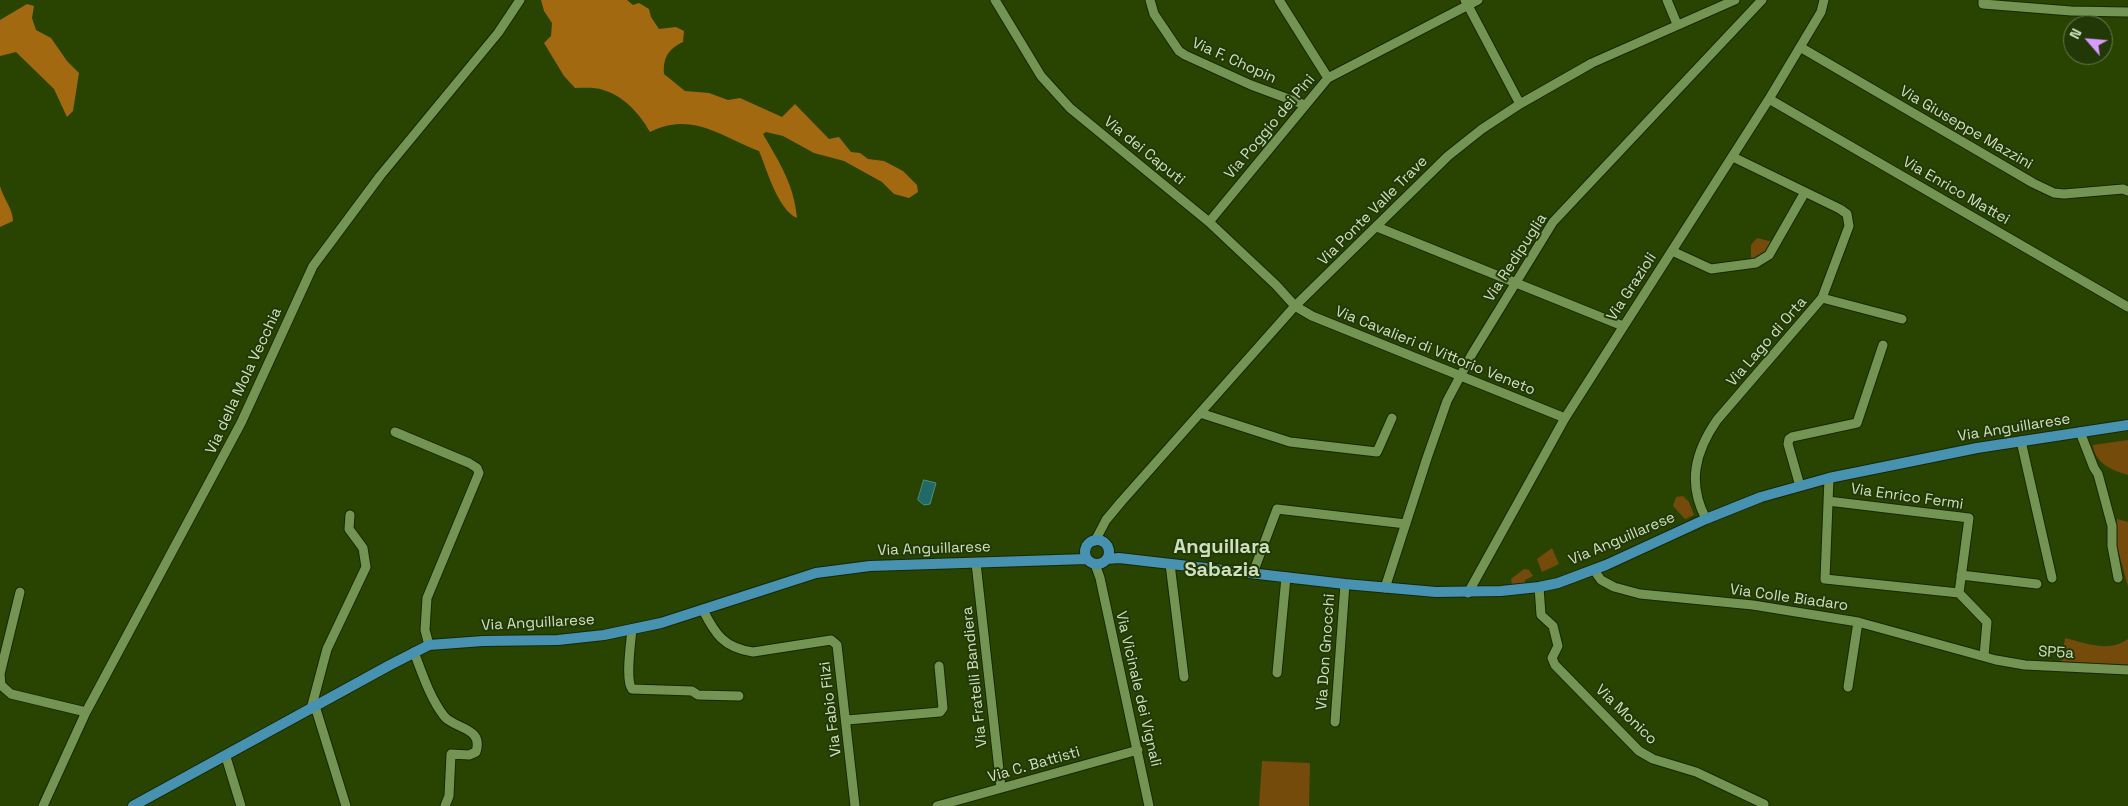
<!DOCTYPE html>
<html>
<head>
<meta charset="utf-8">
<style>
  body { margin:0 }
  #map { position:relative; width:2128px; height:806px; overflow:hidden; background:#284400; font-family:"Space Grotesk",sans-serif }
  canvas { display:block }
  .north { position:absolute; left:2063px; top:15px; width:50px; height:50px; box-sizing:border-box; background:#223806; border:1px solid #677b50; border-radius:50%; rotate:297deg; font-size:14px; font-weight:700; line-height:20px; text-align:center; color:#cee0bf }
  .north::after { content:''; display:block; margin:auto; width:18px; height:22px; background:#d59cfb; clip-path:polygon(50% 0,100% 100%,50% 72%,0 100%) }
</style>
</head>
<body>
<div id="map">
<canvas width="2128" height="806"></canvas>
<div class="north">N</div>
</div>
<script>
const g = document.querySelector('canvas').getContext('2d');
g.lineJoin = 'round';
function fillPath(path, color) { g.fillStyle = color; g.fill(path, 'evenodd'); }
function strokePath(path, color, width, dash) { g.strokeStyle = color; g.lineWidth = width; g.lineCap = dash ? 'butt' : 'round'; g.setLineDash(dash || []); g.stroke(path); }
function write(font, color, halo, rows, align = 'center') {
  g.font = font + ' "Space Grotesk",sans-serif'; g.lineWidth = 4; g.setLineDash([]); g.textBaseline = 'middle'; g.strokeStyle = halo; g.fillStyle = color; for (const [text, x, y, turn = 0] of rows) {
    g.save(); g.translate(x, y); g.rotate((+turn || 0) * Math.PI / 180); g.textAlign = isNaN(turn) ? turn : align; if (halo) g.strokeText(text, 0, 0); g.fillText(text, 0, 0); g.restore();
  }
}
fillPath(new Path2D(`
  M1757,238L1773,242C1768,252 1763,259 1751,259V245Z
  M2128,440V475C2112,470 2095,464 2093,445Z
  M1683,496L1689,502L1694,515L1685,519L1673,506L1676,497Z
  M2117,519L2128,522V587L2117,546Z
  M1552,548L1559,564L1542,572L1537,559Z
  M1524,569L1529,570L1533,576L1525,580V585L1512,586L1511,579Z
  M2065,638C2086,643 2109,653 2128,639V666L2061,664Z
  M1262,761L1310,763L1309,806H1259Z`), '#744b0a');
fillPath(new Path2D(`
  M541,0H627L633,5L639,3L649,9L651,17L659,29L676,27L684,31L683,42C668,49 663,58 664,74L685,91L709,93L728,100L740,98L782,117L795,104L829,139L839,137L851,152L860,153L868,159L884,161L903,171L917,185L918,192L909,198L894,194L882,182L844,161L814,153L783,136L766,132L763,134C779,162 794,184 797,218C778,210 767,170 759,151C720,136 692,111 650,132C640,114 624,96 603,90C595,87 584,88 575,88L564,76L544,43L551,36L552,23L544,11Z
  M27,4L34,6L32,18L36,30L51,38L67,61L79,73L73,111L67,117L54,89L16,52L0,56V20Z
  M0,186C3,198 13,209 13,221L0,227Z`), '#a26910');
const water = new Path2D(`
  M924,480L936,483L930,504L924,505L918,500Z`);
fillPath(water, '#1f6966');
strokePath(water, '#548d81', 1);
const minor = new Path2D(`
  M995,0L1041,76L1070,108L1209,222L1276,285L1295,306L1312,316L1565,418
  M1150,0L1154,14L1179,51L1185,55L1251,85L1305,105
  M1279,0L1328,78
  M1465,0L1520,104
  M1667,0L1677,24
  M1983,0V4L2071,11L2128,12
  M1800,47L2033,183L2054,193L2064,194L2123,189L2128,191
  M1769,99L2128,307
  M1209,222L1328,78L1478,0
  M1377,227L1623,326
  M1672,251L1711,269L1756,263L1769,255L1805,192
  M1822,298L1902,319
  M1200,413L1290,442L1377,452L1392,418
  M395,432L469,463L477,468L479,473L427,598L425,630L429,645
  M2080,432L2094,468L2098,474L2112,526V546L2118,578
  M2021,441L2052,578
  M1829,478L1825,579L1959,593L1987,622L1984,656
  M1800,486L1788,444L1789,439L1792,437L1857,423L1883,345
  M1828,501L1969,518L1959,593
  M1706,519C1687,483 1695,452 1717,420L1822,298L1849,226L1847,214L1840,209L1733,157
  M1095,541L1106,520L1121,502L1295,306L1448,156L1482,129L1520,104L1592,63L1735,0
  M976,563L1001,788
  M1095,564L1100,578L1149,806
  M1170,564L1184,677
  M1594,570L1601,580L1614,587L1640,594L1753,605L1858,622L1996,660L2025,665L2128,670
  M1253,573L1277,509L1406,524
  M1961,575L2037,584
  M1539,587L1541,615L1553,626L1558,646L1552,658L1555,665L1639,751L1653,759L1696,772L1764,804L1763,806
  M1385,588L1427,458L1447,401L1472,354L1553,222L1762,0
  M20,592L0,674L1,685L11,694L86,712
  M1468,593L1565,418L1769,99L1821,12L1824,0
  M703,610C715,634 724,648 753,652L831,640L837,645L855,806
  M632,629C631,642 625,680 632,689L692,691L698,695L739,696
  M414,652C422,673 430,698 444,716C454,729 484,727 476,752L469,755L451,754L449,796L445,806
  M1277,673L1286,577
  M1848,687L1858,622
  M315,706L346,806
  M311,709L327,649L366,567L363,548L349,529L350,515
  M847,720L940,712L943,708L939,666
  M1335,722L1345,584
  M226,757L241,806
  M43,806L86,712L241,423L313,266L380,176L498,33L520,0
  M937,806L1138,750`);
const major = new Path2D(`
  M1085 552a12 12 0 1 1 24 0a12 12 0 1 1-24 0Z
  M1107,559L1119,558L1345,584L1436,592L1501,591L1539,587L1558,583L1606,565L1706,519L1761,497L1829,478L1977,448L2128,425
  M133,806L390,665L429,645L483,641L558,640L604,635L661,623L816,573L870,566L1087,559`);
strokePath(minor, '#182706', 11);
strokePath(major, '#182706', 12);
strokePath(minor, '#739453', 9);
strokePath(major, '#4792b1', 10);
write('15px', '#cee0bf', '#223806', [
  ["Via F. Chopin",1234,61,24],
  ["Via Poggio dei Pini",1270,127,-50],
  ["Via Giuseppe Mazzini",1966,128,30],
  ["Via dei Caputi",1144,151,39],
  ["Via Enrico Mattei",1956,191,30],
  ["Via Ponte Valle Trave",1373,211,-45],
  ["Via Redipuglia",1516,258,-57],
  ["Via Grazioli",1632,287,-57],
  ["Via Lago di Orta",1767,342,-49],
  ["Via Cavalieri di Vittorio Veneto",1435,351,22],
  ["Via della Mola Vecchia",244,381,-65],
  ["Via Anguillarese",2014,428,-9],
  ["Via Enrico Fermi",1907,497,8],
  ["Via Anguillarese",1622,539,-23],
  ["Via Anguillarese",934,549,-2],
  ["Via Colle Biadaro",1789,598,8],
  ["Via Anguillarese",538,623,-3],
  ["Via Don Gnocchi",1326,652,-86],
  ["SP5a",2056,653,3],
  ["Via Fratelli Bandiera",975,677,-96],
  ["Via Vicinale dei Vignali",1138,689,77],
  ["Via Fabio Filzi",831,709,-97],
  ["Via Monico",1626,715,44],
  ["Via C. Battisti",1034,765,-16]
]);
write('bold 20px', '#cee0bf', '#223806', [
  ["Anguillara",1222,548],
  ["Sabazia",1222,571]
]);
</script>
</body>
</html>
